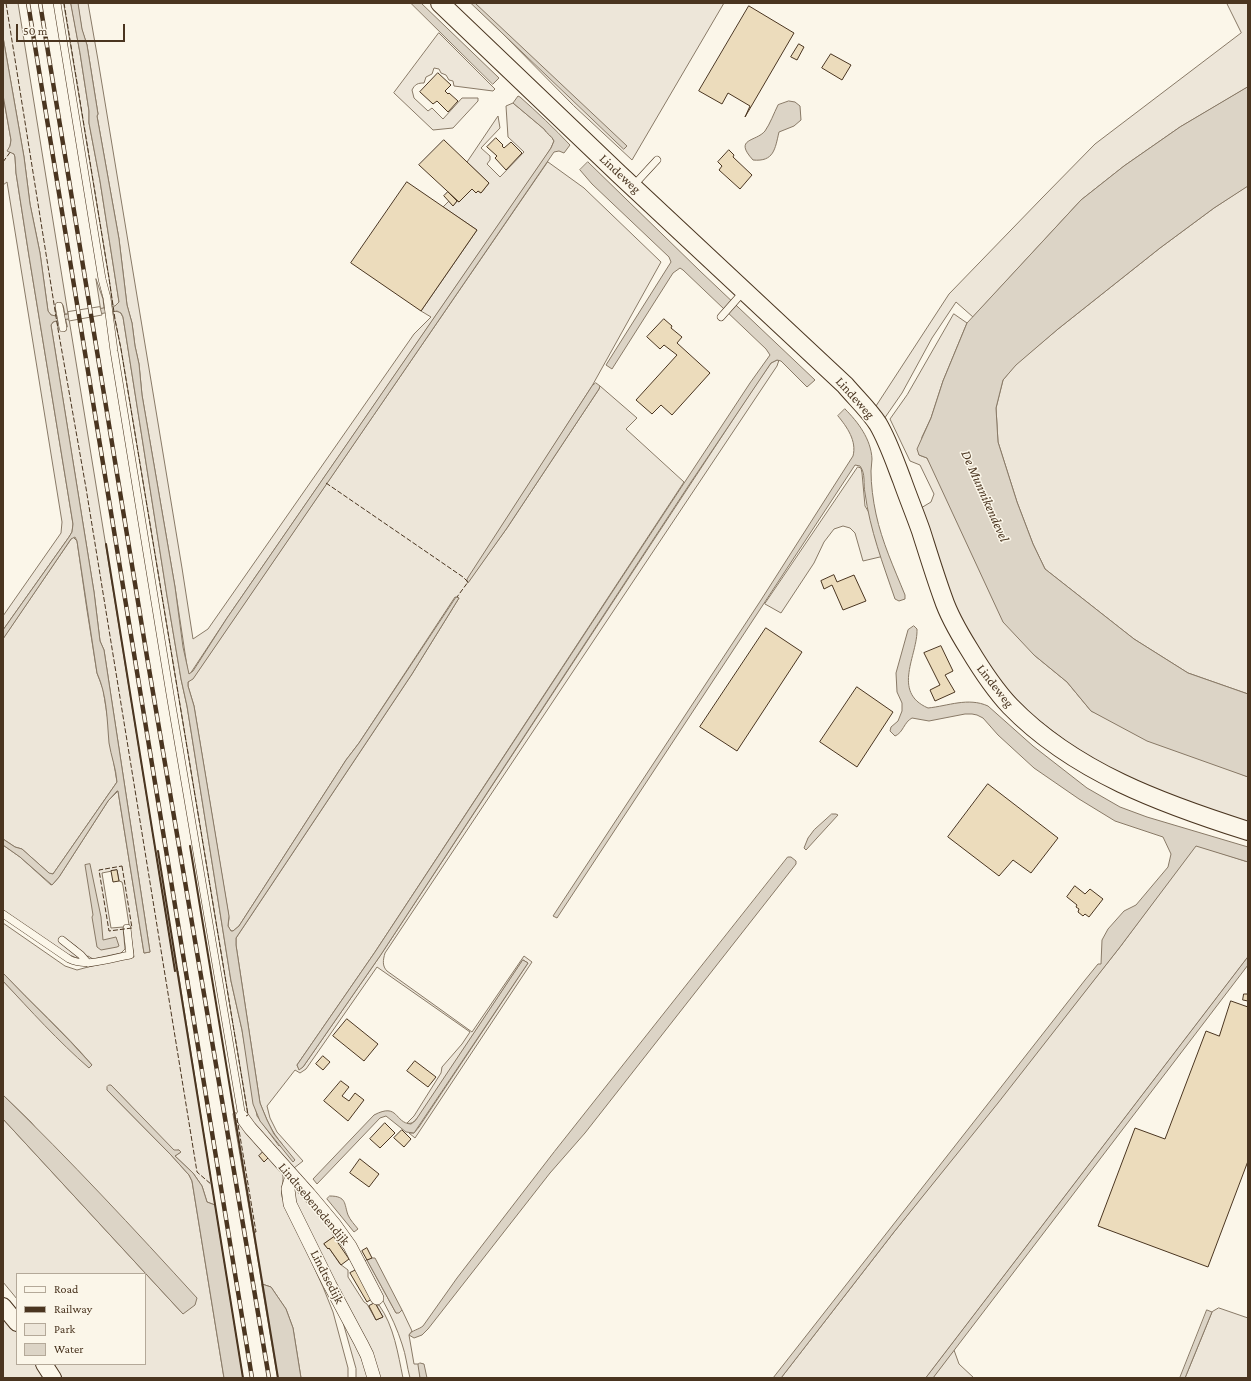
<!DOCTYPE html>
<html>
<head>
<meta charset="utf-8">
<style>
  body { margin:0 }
  #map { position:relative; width:1251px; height:1381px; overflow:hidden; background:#fbf6e9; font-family:"Crimson Pro",serif }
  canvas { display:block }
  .frame { position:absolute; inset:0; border:4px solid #4a3520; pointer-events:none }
  .legend { position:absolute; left:16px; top:1273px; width:130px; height:92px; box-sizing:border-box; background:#fbf6e9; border:1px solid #b4a999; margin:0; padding:5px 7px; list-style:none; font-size:12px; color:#4a3520 }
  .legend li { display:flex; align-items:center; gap:8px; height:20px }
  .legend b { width:20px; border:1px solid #b4a999 }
  .scale { position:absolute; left:16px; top:24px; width:109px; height:18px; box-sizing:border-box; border:2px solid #4a3520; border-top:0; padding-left:5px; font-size:12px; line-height:14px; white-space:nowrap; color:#4a3520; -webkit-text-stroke:3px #fbf6e9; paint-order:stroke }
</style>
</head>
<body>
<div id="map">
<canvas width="1251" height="1381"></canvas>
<div class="frame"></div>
<ul class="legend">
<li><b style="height:5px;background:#fbf6e9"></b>Road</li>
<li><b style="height:5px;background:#4a3520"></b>Railway</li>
<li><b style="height:11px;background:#ede6d9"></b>Park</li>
<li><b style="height:11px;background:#dcd4c6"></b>Water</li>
</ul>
<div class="scale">50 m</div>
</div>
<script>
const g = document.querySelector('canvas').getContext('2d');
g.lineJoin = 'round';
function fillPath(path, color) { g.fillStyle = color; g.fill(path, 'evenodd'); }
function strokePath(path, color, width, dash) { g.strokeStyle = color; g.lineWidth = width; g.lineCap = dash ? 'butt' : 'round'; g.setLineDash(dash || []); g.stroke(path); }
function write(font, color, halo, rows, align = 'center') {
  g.font = font + ' "Crimson Pro",serif'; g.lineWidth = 3; g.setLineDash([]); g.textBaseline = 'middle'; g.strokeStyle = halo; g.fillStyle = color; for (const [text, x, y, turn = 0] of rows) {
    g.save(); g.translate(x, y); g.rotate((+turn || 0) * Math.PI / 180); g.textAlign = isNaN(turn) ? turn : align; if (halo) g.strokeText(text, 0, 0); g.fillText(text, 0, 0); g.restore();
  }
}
const green = new Path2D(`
  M3,3H18L68,314H65L63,305L55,306L56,316L51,315L48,311L40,253L30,204L24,157L3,37Z
  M64,3H71L80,53L89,111V123L100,181L119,302L115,306L113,307L109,278Z
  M78,3H88L98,60L182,568L193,639L208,629L414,334L431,317L421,311L477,230L443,207L449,201L453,206L457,201L459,202L472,189L476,193L478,191L481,193L489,183L467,162L498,116L500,128L481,148L490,156V160L487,164L500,177L524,152L508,137L506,106L513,103L544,129C547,134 552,136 554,141L551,148L544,159L227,618L190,674L188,673L175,587L142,395L139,364L135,346L132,323L127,305L119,239L97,116L98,114L87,45L82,30Z
  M473,3H724L632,160L574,106Z
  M1227,3H1248V87L1180,127L1124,166L1081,200L973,317L956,302L932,338L902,393L884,419L876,406L949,294L1042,198L1095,144L1241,33Z
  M439,33L495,89L493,91L454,86L453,81L449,80L446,75L441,73L439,69L434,68L432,74L426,77L424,83C418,83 415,84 412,90L414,98L428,111L432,108L443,119L462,98H478V101L453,128L433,130L394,93Z
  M3,95L11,140L10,146L11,152L14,154L15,157L16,173L29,256L73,524L72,532L69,537L3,630V616L61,533L62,522L7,182L3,185Z
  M548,162L584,188L661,262L592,386L467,581L468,582L507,528L599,389L600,386L637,418L626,429L684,482L375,952L297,1065L299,1069L303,1067L380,956L755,386L771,363L777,360H779L777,366L385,953C383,960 382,966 387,971L472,1032L524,956L532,962L415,1138L409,1133H414L419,1127L528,963L523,960L420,1115C416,1119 413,1125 407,1123L414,1116L441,1073L442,1067L462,1044L470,1032L377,967L306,1069L300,1073L295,1070L267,1106L270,1118L277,1132L303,1161L294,1168L252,1126L248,1115L121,349L113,311L120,312L123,317L167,596L181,679L187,706L231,981L242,1030L257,1116L279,1146L282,1144C271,1131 266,1118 260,1103L236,945V938L412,674L459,598L455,597L359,743L346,760L239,926L233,931H231L228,926L229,918L194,706L188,686V682L193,678Z
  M1248,186V694L1188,673L1134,639L1045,569L1033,544L1017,502L998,442L996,408L1003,380L1015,365L1058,329L1160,248L1214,208Z
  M96,279L103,299L104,308L101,309Z
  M954,314L967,323L943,381L931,418L922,437L919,455L927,458L1034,655L1067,682L1091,711L1248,777V822L1163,794L1105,766L1067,742L1033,716L995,677L958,615L921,508L931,502L934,494L920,465L910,461L890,419L907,395Z
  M66,319H69L175,971H178L215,1205L207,1202L202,1186L193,1173L175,1156L181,1152L179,1150L174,1151L171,1148L111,1085L107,1090L171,1155L189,1175L192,1181L224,1378H62L54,1364H145V1274H17V1299L3,1282V1119L183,1314L31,1122L3,1095V981L24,1003L89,1068L92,1065C64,1032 32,1004 3,973V923L65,966L77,970L88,967L134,957L123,886L122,882L119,881L117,870L102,873L111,928L123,927L125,949L121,953L93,959L88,956L86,957L77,947L64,938L80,958V959C56,952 25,925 3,910V845L20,857L51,885L53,884L59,877L108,801L118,791L144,953L150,952L104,650L100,641L94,592L51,325L53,322L57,321L58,328L67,327Z
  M858,467L861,468L862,473L865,506L873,519L884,556L863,561L855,533L850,528L843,526L834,529L824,542L814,563L781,613L765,604Z
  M73,537L77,541L87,610L97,673L103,689L109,727L110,745L112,752L117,782L53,874H50L22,849L15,847L3,839V639Z
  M1196,845L1248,862V957L926,1378H781L894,1232L1120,947Z
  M236,1113L238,1118L281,1170C286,1180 280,1185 282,1197L323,1287L333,1312L348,1368V1378H301L293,1328L286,1309L271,1287L262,1284L233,1114Z
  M295,1189L311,1207L328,1224L334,1237L324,1244L328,1249L329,1248L340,1264L348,1270V1277L364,1302L367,1304L376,1320L383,1317L377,1306L379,1305C394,1326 398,1354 403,1378H380L295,1203L293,1194Z
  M367,1260L396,1313L400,1312L402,1310L412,1331L409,1335L414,1364H419L420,1378H410C407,1367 406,1355 402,1344C393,1315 376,1289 362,1263Z
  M1219,1308L1248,1318V1378H1185L1212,1312Z
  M3,1317L17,1333V1364H36L44,1378H3Z
  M343,1322L359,1352L369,1378H356V1369Z
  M954,1350L959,1364L974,1378H933Z`);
fillPath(green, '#ede6d9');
strokePath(green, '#887966', 1);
const water = new Path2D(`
  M71,3H78L82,29L87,45L98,114L97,116L119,239L127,305L132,323L135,346L139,364L142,395L175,587L183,647L189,674L193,671L227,618L551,148L554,141C552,136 547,134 544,129L513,103L518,96L520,97C537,112 554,128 570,145L564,153L559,151L554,152L193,679L188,682V686L194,706L229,916L228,926L231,931H233L239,926L346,760L359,743L456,597L459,598L412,674L236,938V945L260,1103L267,1120L274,1134L295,1160L293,1162L260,1121L253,1104L242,1030L231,981L187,706L181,679L167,596L123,317L121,313L117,311L56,321L53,322L51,325L94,592L100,641L104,650L150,952L144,953L118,791H117L108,801L59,877L52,885L20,857L3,845V839L15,847L22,849L49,873L53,874L117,782C116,768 111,756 109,743C107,719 107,695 97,673L77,541L75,537L71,539L3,639V630L69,537L72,532L73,524L29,256L16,173L15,157L14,154L7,151L10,146L11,140L3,95V37L24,157L30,204L40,253L48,311L51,315L56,316L115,306L119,302L100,181L89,123V111L80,53Z
  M411,3H421L499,78L493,84Z
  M471,3H475L627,146L624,149Z
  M1248,87V186L1214,208L1160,248L1058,329L1016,365L1003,380L996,408L998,442L1017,502L1033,544L1045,569L1134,639L1188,673L1248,694V777L1147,741L1091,711L1067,682L1034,655L1003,622L927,458L919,455L917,449L931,418L943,381L967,323L1081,200L1124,166L1180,127Z
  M789,101L795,102L800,106L801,120L794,126L779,132C775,149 774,162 753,160C733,138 756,142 765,131C770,124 774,113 778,105Z
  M588,162L700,271L815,380L807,387L781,361L777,360L771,363L689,485L380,956L303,1067L299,1070L297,1065L375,952L750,383L770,355L766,349L683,270L680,268L673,273L612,369L606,365L671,262L669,257L592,184L580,170Z
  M596,383L600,386L599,389L507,528L468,583L467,582V579L592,386Z
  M845,409C858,422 871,439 872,459C872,463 871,467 871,471C871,485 873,500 876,514C882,542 894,568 905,595V599L899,601L895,599C883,564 870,530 865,493C863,484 866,474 860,466L855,465L557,918L553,916L761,600L853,456C857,441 847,427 838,416Z
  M914,626L917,629C918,655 891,692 928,708C948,706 968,697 988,706L1033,746L1087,788L1120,807L1147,817L1248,847V862L1196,846L1120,947L998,1103L894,1232L781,1378H773L1085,980L1098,964H1101L1102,940L1108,929L1124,911L1136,905L1168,867L1171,854L1163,837L1115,821L1079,799L1034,768L998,735L983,718L977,715L972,714H965L929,721L912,718C904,722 903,733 895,736L890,731L891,727L898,721L902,711V703L897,692L896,673L908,630Z
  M832,814H836L838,815L806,850L804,848L808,838L814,830Z
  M788,857H791L796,861V864L585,1133L550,1173L428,1329L422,1335L414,1338L409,1335C412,1330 418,1330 423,1326L457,1278L554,1152Z
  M90,864L101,917L103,940L116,937L119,946L117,947L101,950L97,947L92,917L93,915L85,865Z
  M1248,957V965L933,1378H926Z
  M523,960L528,963L414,1133L406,1132L386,1116L380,1118L317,1184L313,1179L374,1115C399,1102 394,1123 411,1124L415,1121Z
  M3,973C32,1004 64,1033 92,1065L89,1068C58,1041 31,1011 3,981Z
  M109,1085H111L174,1150H179L181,1152L175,1156L193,1173L202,1186L207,1202L215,1205L243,1378H224L192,1181L189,1175L171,1155L107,1090V1087Z
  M3,1095C70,1160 134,1229 197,1298L195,1305L183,1314L3,1119Z
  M330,1196C347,1196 344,1204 348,1215C350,1220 355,1225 358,1229L354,1232L327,1199Z
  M372,1258H375L402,1310L399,1313H396L367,1260Z
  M262,1284L271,1287L286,1309L293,1328L301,1378H278Z
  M1207,1310L1212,1312L1185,1378H1180Z
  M420,1363L424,1364L427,1378H420L418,1365Z`);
fillPath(water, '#dcd4c6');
strokePath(water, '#887966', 1);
const pier = new Path2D(`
  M100,307L102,315L69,321L68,312Z`);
fillPath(pier, '#fbf6e9');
strokePath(pier, '#887966', 1);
const building = new Path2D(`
  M749,6L794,33L745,117L750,106L728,93L722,104L699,91Z
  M799,44L804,47L797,60L791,57Z
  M831,54L851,65L842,80L822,68Z
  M438,73L451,85L445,91L448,94L449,93L458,101L448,112L437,101L433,104L420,92Z
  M496,138L503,145L502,146L504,148L511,142L522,153L506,170L495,158L497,156L487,147Z
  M444,140L489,183L481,193L478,191L476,193L472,189L459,202L419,165Z
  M729,150L734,155L733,157L752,175L740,189L719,170L722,166L718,162Z
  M407,182L477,230L421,311L351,263Z
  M448,192L457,201L453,206L444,196Z
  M664,319L672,326L671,328L682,337L677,343L710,373L672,415L661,405L652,414L636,400L677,355L664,345L660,349L647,337Z
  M834,575L837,582L854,575L866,601L843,610L832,585L824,589L821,581Z
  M766,628L802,652L737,751L700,727Z
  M941,646L953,671L945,675L955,692L935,701L930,690L940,685L924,653Z
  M857,687L893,712L857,767L820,742Z
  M988,784L1058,838L1031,873L1013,860L999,876L948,837Z
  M117,870L119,881L113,882L111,871Z
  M1075,886L1085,894L1090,889L1103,899L1089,917L1085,914L1083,916L1078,912L1079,909L1076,907L1077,905L1067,897Z
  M1244,994H1248V1001L1243,1000Z
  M1231,1001L1248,1007V1161L1208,1267L1098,1226L1135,1128L1165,1139L1206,1031L1219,1036Z
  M347,1019L378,1044L364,1061L333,1036Z
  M323,1056L330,1062L323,1070L316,1064Z
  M415,1061L436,1077L428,1087L407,1071Z
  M341,1081L349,1087L342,1096L349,1101L355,1093L364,1100L348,1121L324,1101Z
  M385,1123L395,1133L380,1148L370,1139Z
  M402,1130L411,1139L404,1147L394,1138Z
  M263,1152L268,1158L264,1162L259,1156Z
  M360,1159L379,1174L369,1187L350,1173Z
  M334,1237L349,1259L341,1265L329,1248L328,1249L324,1244Z
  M367,1248L372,1258L367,1260L362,1251Z
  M356,1270L373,1298L367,1302L350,1273Z
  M375,1303L383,1317L376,1320L369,1306Z`);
fillPath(building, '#ecdcbc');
strokePath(building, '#4a3520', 1);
const service = new Path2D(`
  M57,3L102,279L107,298L114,351L170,694L242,1117
  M633,186L657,160
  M59,306L63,328
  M721,317L744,291
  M3,914L69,959C86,968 112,958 130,955L127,928
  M62,940L81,955L88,963`);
const minor = new Path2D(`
  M242,1117L250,1128L309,1194L335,1225L350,1246L377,1298
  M292,1176L288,1189L290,1204L330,1285L361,1343L367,1355L374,1378`);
const tertiary = new Path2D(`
  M3,1306L17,1323
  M44,1364L53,1378`);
const secondary = new Path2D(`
  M440,3L619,174L845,385C856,398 869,410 878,424C888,441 895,462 902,480C908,497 915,514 921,531C928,553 935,576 943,598C949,616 959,633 969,649C981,669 994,689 1010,706C1074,772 1163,804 1248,831`);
strokePath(service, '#4a3520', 8);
strokePath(minor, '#4a3520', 14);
strokePath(tertiary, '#4a3520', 18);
strokePath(secondary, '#4a3520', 20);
strokePath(service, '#fbf6e9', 7);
strokePath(minor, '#fbf6e9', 13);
strokePath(tertiary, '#fbf6e9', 16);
strokePath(secondary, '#fbf6e9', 18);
const rail = new Path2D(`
  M28,3L252,1378
  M40,3L147,657L269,1378`);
strokePath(rail, '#4a3520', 4.5);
strokePath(rail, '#fbf6e9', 3, [9]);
strokePath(new Path2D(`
  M6,3L58,329L86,488L197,1172L212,1185
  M64,3L109,278L115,319L121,349L248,1115L246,1116
  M3,162L11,151
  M326,483L463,577L468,582L457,597
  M122,866L132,928L109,931L99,870Z
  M237,1118L256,1232H253`), '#4a3520', 1, [5, 2]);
strokePath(new Path2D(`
  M106,544L175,971
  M190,846L278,1378
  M158,851L243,1378`), '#4a3520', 2);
write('13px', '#4a3520', '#fbf6e9', [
  ["Lindeweg",620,174,43],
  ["Lindeweg",855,398,48],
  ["Lindeweg",995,686,52],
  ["Lindtsebenedendijk",314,1204,50],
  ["Lindtsedijk",327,1277,63]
]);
write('italic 14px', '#4a3520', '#fbf6e9', [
  ["De Munnikendevel",985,496,66]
]);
</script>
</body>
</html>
